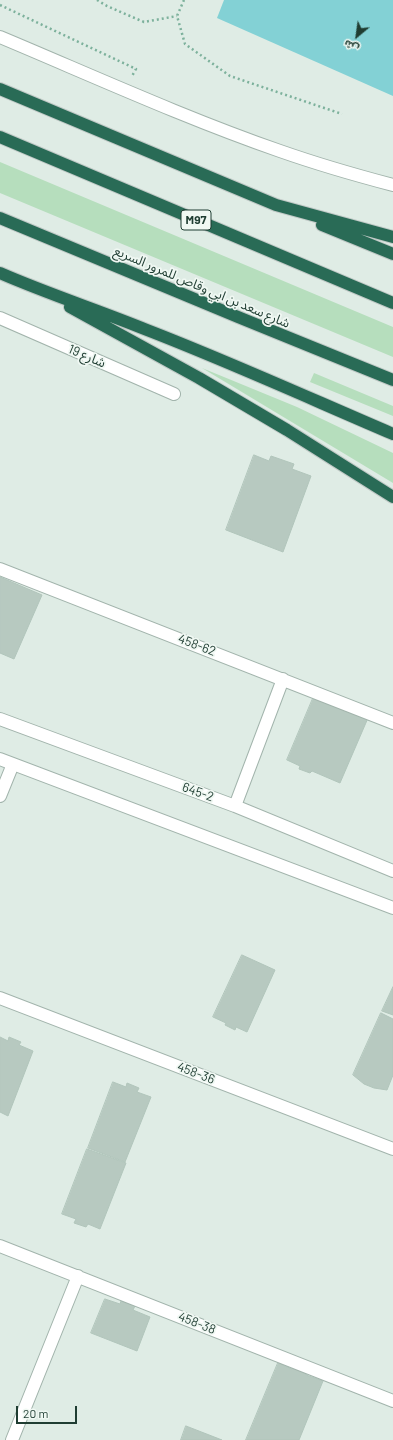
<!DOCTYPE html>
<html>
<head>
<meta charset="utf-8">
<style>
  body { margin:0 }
  #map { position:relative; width:393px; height:1440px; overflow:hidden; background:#dfece5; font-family:Barlow,"Noto Sans Arabic",sans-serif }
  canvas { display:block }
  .north { position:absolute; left:337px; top:16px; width:40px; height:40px; -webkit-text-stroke:3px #f0f8f3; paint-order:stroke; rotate:209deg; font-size:11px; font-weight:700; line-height:16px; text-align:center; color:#1f3d32 }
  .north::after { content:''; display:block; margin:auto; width:14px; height:18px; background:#1f3d32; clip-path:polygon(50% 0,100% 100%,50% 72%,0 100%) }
  .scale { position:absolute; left:16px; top:1406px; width:61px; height:18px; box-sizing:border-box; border:2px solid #1f3d32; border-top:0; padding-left:5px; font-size:12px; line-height:14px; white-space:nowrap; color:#1f3d32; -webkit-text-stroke:3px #f0f8f3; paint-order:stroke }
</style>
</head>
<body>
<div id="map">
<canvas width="393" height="1440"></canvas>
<div class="north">ش</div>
<div class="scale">20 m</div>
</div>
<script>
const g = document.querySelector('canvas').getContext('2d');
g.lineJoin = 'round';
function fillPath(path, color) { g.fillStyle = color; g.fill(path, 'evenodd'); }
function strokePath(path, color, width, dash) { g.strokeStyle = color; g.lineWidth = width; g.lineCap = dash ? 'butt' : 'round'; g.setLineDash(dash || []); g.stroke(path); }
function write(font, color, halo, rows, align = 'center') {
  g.font = font + ' Barlow,"Noto Sans Arabic",sans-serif'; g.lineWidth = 3.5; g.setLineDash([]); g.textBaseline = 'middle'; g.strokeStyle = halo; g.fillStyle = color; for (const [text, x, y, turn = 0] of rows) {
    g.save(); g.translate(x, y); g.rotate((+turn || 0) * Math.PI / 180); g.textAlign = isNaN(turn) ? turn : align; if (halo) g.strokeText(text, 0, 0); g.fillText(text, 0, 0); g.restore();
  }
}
fillPath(new Path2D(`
  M0,162L393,327V357L0,193Z
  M202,368L297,407L393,453V483Z
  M314,373L393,406V416L310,382Z`), '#b6debd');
fillPath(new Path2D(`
  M224,0H393V96L217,18Z`), '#83d1d5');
const building = new Path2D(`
  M254,455L269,461L271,456L294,464L292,469L311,476L283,552L226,530Z
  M0,577L42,595L14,659L0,653Z
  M314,696L368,718L340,783L312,771L310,773L299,769L300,766L287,760Z
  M242,955L275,970L247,1032L236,1027L235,1030L225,1025L226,1023L213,1017Z
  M393,987V1015L382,1011Z
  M381,1013L393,1019V1075L387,1090L374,1088L364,1084L353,1075Z
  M0,1037L8,1041L9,1037L21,1042L19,1045L33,1051L8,1116L0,1112Z
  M113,1082L126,1087L127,1083L139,1088L137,1092L151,1097L125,1162L88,1148Z
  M87,1149L126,1163L100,1229L88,1224L86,1227L74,1223L76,1219L62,1214Z
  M105,1299L120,1304L121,1301L135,1306L133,1310L150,1317L137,1351L91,1333Z
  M278,1363L292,1369L294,1365L308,1370L306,1375L323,1381L299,1440H246Z
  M186,1426L222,1440H181Z`);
fillPath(building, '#b7c9c0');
strokePath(building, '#b1c5bb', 1);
const minor = new Path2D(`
  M0,318L174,394
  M0,569L393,723
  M0,719L235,806L393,871
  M0,759L393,908
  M0,796L13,764
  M235,806L283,679
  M0,998L393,1149
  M0,1246L393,1401
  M12,1440L78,1276`);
const tertiary = new Path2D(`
  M0,37C93,76 185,118 280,151C317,164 355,175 393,185`);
const motorway = new Path2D(`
  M0,89L276,205L393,237
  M0,137L393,303
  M0,218L238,317L393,380
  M322,225L393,254
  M0,273C48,294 98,310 147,330C230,362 311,399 393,434
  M70,307L199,378L287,430L393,497`);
strokePath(minor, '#a2b4ac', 14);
strokePath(tertiary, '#a2b4ac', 14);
strokePath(motorway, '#c0c9c6', 14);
strokePath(new Path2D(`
  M97,0L107,6L144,22L177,16
  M184,0L177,16L185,44L230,76L342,114
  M0,5L136,69L132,76`), '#7db19c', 2.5, [2, 3]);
strokePath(minor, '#fff', 12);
strokePath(tertiary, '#fff', 12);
strokePath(motorway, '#296b56', 12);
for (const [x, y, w] of [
  [196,220,30]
]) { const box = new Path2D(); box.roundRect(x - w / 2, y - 10, w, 20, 3); g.fillStyle = '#f0f8f3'; g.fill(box); strokePath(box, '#1f3d32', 1); }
write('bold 12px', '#1f3d32', null, [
  ["M97",196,220]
]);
write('13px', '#1f3d32', '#f0f8f3', [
  ["شارع سعد بن ابي وقاص للمرور السريع",202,287,23],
  ["شارع 19",87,356,23],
  ["458-62",197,645,21],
  ["645-2",198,792,20],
  ["458-36",196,1073,21],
  ["458-38",197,1323,22]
]);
</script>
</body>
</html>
